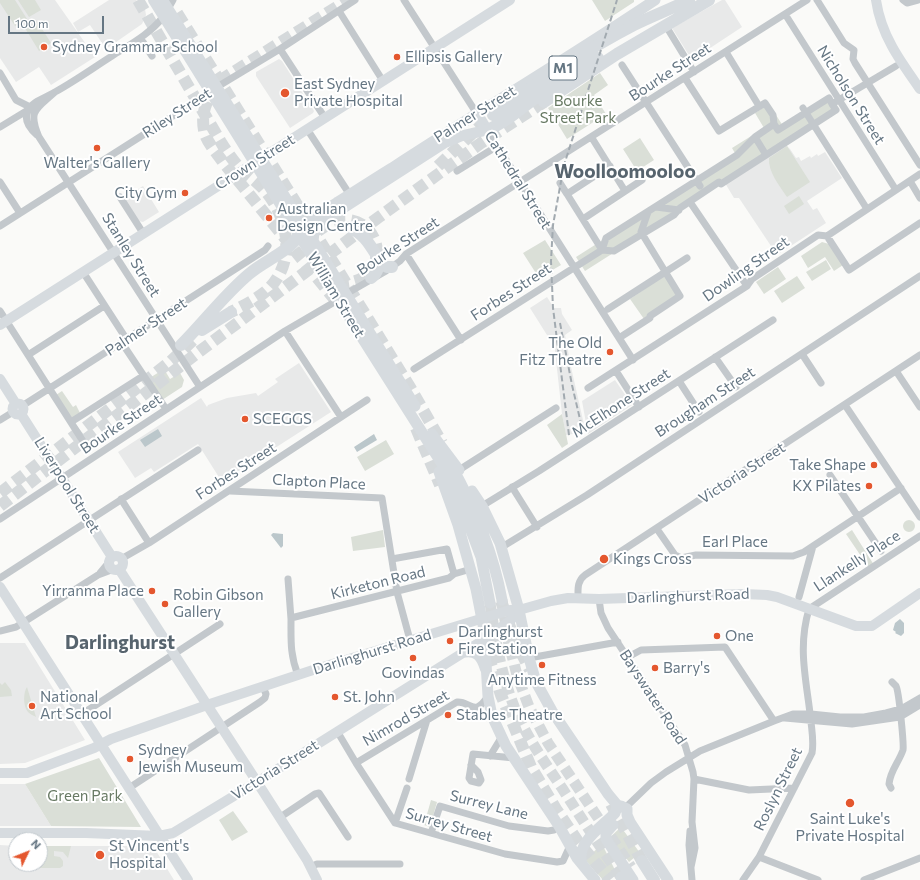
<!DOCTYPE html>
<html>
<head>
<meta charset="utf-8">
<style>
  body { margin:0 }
  #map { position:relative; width:920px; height:880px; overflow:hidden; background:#fafaf8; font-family:Commissioner,sans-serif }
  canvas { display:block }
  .north { position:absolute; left:8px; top:832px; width:40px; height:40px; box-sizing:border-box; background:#fff; border:1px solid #c1c8cd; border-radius:50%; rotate:47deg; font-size:11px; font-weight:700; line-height:16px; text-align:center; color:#657683 }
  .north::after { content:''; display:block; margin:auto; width:14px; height:18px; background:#e4572e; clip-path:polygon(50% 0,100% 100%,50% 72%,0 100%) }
  .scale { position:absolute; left:8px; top:16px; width:96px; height:18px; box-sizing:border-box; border:2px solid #657683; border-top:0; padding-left:5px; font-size:12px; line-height:14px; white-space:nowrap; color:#657683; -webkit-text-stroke:3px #fff; paint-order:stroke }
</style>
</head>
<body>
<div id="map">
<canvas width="920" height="880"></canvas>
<div class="north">N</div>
<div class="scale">100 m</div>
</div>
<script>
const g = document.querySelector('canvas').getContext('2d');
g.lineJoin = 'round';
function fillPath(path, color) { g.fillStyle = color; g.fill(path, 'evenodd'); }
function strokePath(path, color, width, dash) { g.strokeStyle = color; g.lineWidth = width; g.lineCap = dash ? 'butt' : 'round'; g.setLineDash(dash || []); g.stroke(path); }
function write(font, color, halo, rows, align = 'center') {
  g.font = font + ' Commissioner,sans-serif'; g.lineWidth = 4; g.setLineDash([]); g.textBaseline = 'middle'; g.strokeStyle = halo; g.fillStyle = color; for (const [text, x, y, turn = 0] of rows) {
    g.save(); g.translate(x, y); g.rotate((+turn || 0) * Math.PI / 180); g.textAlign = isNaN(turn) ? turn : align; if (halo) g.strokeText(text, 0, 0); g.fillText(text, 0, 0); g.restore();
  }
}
fillPath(new Path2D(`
  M0,0H55L95,57L51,85L39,67L16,82L0,58Z
  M109,0H136L141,6L143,5L145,9L146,15L142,24L106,49L90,25L78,32L73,23Z
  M722,0H725L742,27L692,60L672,28Z
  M279,59L282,61L314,111L313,113L290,128L256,76V72Z
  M786,145L790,149L796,158L799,157L801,161L810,156L811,158L817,154L818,156L825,152L842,178L807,201L813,210L817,208L826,223L777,255L739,198H734L725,183Z
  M143,186L159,212L143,222L138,221L124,198Z
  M547,297L554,308H561L562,314L572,330L565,335L571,367L585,429V432L566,435L562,414L554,342L552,343L530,308Z
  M299,363L331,412L222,482L198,444L154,472L151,468L135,478L118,452L201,398L207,407L208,405L227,398L256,393L258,396L278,382L275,379Z
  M615,380L632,405L588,434L582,401Z
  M0,643H25L85,740L25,763L0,764Z
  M0,784H25L51,826H0Z
  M0,845L16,846V864H40V846H153L174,880H0Z`), '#e8e9e9');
fillPath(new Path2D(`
  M0,0H15L27,19L15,26L0,3Z
  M18,0H35L41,10L29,17Z
  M592,0H634V2L605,21Z
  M37,21L51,43L39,51L25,28Z
  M600,73L608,85L594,95L606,114L567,139L548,108Z
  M829,97L838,110L585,271L576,257L736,155L732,148L764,128L755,113L769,104L783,126Z
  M640,138L654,160L637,171L623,149Z
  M787,146L810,182L787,197C779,185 768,172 769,158Z
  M799,196L804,204L789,214L784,206Z
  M545,240L561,265L539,278L523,253Z
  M822,242L829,244L843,265L834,271L825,257L808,268L801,256Z
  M826,260L831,269L812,281L806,272Z
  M778,267L786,279L764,294L756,282Z
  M665,275L679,295L644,319L630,299Z
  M797,276L805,288L782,303L774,291Z
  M164,369L170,379L180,373L184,380L182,387L162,400L148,379Z
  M62,391L73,407L76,405L80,413L72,418L71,417L56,395Z
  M562,414L568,444L562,448L547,425Z
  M386,440L394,454L365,471L357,457Z
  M903 526a6 6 0 1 1 12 0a6 6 0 1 1-12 0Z
  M383,530L385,547L353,551L351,537Z
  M852,530L874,565L869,568L846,534Z
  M5,682L11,690L12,696L0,697V683L2,685Z
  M27,687L36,717C34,716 30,714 28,712C23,706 23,693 27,687Z
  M99,758L141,827L51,826L25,784Z
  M431,800L437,802L430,827L424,825Z
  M233,811L248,832L232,841L219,820Z
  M621,827L640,853L629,862L621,851L618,853L608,839Z
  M602,844L616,872L608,880H603L585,860Z
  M40,846H71L68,858L63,852L54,851V856L60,857L63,861V866L60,868H32V864H40Z`), '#dadfd7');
fillPath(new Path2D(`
  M158,429L162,436L145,447L140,440Z
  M374,434L377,440L357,452L354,447Z
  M273,533L283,534V546L281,548L271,535Z
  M900,619L904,623V633L901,636L895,633L896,632L893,630L895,623Z`), '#bbc7cb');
strokePath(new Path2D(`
  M502,600L508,640L517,675L529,707L548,743L631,867
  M490,603C495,637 500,669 512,701C523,732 543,760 562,788C581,818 601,848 621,877`), '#d5d9db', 11, [11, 5.5]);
strokePath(new Path2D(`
  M138,0L222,144C227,152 232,159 238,166C248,175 259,183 267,193C290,221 296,266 265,292C255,300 243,306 231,312
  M177,13L338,270L411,389L442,443
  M438,166L476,130L493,115
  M318,231C324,227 330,222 337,221C382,210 397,284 340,283
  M336,301L223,162C217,153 206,142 204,130C200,108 210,93 224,78L348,0
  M416,428L440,485
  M0,493L133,391L171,361L193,340
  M0,506L196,354L379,217L481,143L544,102
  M501,601L513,636L530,670
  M488,655L501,695L531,767L556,809L579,843L610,880
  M611,804L642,861`), '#d5d9db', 12, [12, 6]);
strokePath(new Path2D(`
  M404,0L477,114
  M817,0L844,43L854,50L853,59L855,63L920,165
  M903,0L907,3L918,0
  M168,9L173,0
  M339,11L383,81
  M785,14L896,190
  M669,31L694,72
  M143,42L152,56
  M280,49L325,118
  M726,52L759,106
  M622,65L700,186
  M0,73L16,100L30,107
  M685,78L719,131L765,103L773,115L774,124
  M217,87L280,49L355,0
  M54,93C35,110 28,111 39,137L200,387
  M803,108L867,209
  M0,127L28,110
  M307,129L350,195
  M487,130L633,360
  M37,135C30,129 23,121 28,111C33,100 46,98 55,92C75,81 93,68 112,56C129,45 150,34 163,17
  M755,137L766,155
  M592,138L625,191
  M457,171L491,150
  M910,181L920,198
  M0,182L20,213
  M560,183L567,194L610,166
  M567,194L602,250
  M120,197L143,233
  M690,202L747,286
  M656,207L679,210
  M583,219L642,180
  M0,226L209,93
  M827,236L849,270L920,223
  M602,250L606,238L737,155L755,137L774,124L778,130L829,98L832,104
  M406,254L461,340
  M83,272L127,340
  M346,294L386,271L400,261L406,254L807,0
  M608,309L687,258
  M0,311L86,446
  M285,331L341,417
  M619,338L650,318V316L680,296L641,232L648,212
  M122,343L166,409
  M802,354L821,383
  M28,355L104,306
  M715,357L736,387
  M414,369L602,250L614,251L674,215L680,208L719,182L721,184L836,110L832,104L896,66
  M616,371L639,407
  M896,371L920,407
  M679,381L699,412
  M588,388L747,286L752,279L818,235L827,236L920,174
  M845,405L920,517
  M22,406L265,250L268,246
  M0,420L13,412
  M71,422L143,376
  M459,470L556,408
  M830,475L881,551
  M512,487L537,527
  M230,491L382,498L397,592L410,640
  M121,499L149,543
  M482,506L539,471L773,320
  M0,519L285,331L338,300
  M657,529L675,555L681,558L696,555L793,556L804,552L901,488
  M502,547L587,495L920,276
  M121,559L149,543L367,400
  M392,559L447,549L454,574
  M100,573L110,561
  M0,578L198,450
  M288,579C289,592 290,606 291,619C291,641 290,655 298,675
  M799,597L813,546
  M578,598C578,589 577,581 585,575L920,355
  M599,599L601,613L608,628L685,745L693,772L694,779L692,822L695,848L691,867
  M291,618L449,578L454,574L471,569
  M0,631L16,627L98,575L114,569
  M628,657L641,650L725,647L774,721
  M529,658L618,642
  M82,714L220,624
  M785,718L852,724L900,717L920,705
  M337,731L356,763L395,823L505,854L557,862L563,861L568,850L571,848
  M490,756L501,738
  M356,763L457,702C471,701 474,718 488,696
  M471,765L478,772L481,780L479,783L471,781L469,778L473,754L514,758
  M409,779L427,720
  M694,779L749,790L794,788
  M129,788L260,702L265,698L266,694L263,687
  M891,788L889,784C890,771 899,762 903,750C904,745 899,691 896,686C896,686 892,682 892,682
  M625,808L651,783L666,772L700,751L774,721L793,714H811L840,717H864L886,713L901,709L920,698
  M279,818L315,794L319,793L348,837
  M395,823L407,788
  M690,831L689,845L692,880
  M431,833L440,806L509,826L548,831L554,830L559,826
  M759,857L818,880
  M310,867L317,864H400
  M743,880L759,857L812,753C814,742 812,732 811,722C807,682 797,649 809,609L920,536
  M864,880L920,858`), '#c3c8cc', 7);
strokePath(new Path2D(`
  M153,0L299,235
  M163,0L305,228
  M876,0C881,35 900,61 920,89
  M0,325L510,0
  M0,379L16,404
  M12.5 409a5.5 5.5 0 1 1 11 0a5.5 5.5 0 1 1-11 0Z
  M21,414L112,557
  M109 563a7 7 0 1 1 14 0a7 7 0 1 1-14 0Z
  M119,569L257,782L307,860L317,880
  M0,587L188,880
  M462,653C476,650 481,656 485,669
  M0,773H27L94,748L111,739L207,705L313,670L510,610H519L551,601L568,598L599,599L744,594L767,595L777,597L856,626H872L920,593
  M0,833H86L159,836L173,833L257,782L485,639L511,620L519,610`), '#d6dbdf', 10);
strokePath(new Path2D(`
  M305,228L415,406
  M313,242L314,232L329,217L444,143L461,136L487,130L477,114
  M432,434L459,470
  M451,465C475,508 493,551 502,600
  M439,472L458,525L476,589L484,630L488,696L492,716L506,746L559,826L577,858L595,880
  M472,491L482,506L500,543L519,610L529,658L536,682L552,711L608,794L618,806
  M490,603L481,557L464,512L444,467L354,325L299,235C308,221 324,211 338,202C356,191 374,179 392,168C479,111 569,58 655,0
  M613,825L606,833V839L633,880
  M582,864C575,843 602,827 615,813L617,807L621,806L627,809V815L630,822L668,880
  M621,877L623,880`), '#d6dbdf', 11);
strokePath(new Path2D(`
  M544,102L617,54L709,0
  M493,115C536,83 586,50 634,25C652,16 671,9 689,0
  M487,130C507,122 521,108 538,96C556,82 577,69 598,58
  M348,227C367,234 372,250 383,265L387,267H392
  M371,278C379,272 379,266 376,257
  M202,330L231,312
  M181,345C204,322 224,295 249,274C265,260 288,253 299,235
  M642,861L654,880`), '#d6dbdf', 12);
strokePath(new Path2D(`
  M560,323L572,385L583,432
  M569,435L553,308L551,261L553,225L564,165L617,0`), '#a2aab0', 2, [6, 3]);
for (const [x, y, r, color] of [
  [44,47,4,"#e4572e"],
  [397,57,4,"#e4572e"],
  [285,93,5,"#e4572e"],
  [97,148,4,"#e4572e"],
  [185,193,4,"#e4572e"],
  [269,218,4,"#e4572e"],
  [610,352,4,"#e4572e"],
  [245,419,4,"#e4572e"],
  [874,465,4,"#e4572e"],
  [869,486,4,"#e4572e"],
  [604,559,5,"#e4572e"],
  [152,591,4,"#e4572e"],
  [165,604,4,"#e4572e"],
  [717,636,4,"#e4572e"],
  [450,641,4,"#e4572e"],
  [413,658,4,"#e4572e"],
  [542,665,4,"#e4572e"],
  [655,668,4,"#e4572e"],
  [335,697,4,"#e4572e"],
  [32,706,4,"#e4572e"],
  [448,715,4,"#e4572e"],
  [130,759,4,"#e4572e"],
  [850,803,5,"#e4572e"],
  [100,855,5,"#e4572e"]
]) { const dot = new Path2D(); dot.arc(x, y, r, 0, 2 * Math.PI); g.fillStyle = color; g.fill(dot); strokePath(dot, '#fff', 1.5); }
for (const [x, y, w] of [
  [563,68,28]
]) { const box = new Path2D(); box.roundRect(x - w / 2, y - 12, w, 24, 3); g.fillStyle = '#fff'; g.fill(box); strokePath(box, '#657683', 1); }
write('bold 14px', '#657683', null, [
  ["M1",563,68]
]);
write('15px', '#657683', '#fff', [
  ["Sydney Grammar School",52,47],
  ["Ellipsis Gallery",405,57],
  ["East Sydney",294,84],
  ["Private Hospital",294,101],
  ["Walter's Gallery",97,163,"center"],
  ["City Gym",177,193,"right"],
  ["Australian",277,209],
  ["Design Centre",277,226],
  ["The Old",602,343,"right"],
  ["Fitz Theatre",602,360,"right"],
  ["SCEGGS",253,419],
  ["Take Shape",866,465,"right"],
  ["KX Pilates",861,486,"right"],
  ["Kings Cross",613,559],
  ["Yirranma Place",144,591,"right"],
  ["Robin Gibson",173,595],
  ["Gallery",173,612],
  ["Darlinghurst",458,632],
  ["Fire Station",458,649],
  ["One",725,636],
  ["Barry's",663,668],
  ["Govindas",413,673,"center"],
  ["Anytime Fitness",542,680,"center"],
  ["National",40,697],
  ["Art School",40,714],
  ["St. John",343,697],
  ["Stables Theatre",456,715],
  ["Sydney",138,750],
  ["Jewish Museum",138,767],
  ["Saint Luke's",850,819,"center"],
  ["Private Hospital",850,836,"center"],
  ["St Vincent's",109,846],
  ["Hospital",109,863]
], 'left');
write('15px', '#657683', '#fff', [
  ["Bourke Street",670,72,-33],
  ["Nicholson Street",851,95,58],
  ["Riley Street",177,113,-33],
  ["Palmer Street",475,114,-32],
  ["Crown Street",255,162,-32],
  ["Cathedral Street",518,180,58],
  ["Bourke Street",398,246,-33],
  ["Stanley Street",131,255,58],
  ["Dowling Street",746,269,-35],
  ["Forbes Street",511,292,-33],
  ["William Street",336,295,59],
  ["Palmer Street",146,327,-33],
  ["Brougham Street",705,402,-33],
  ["McElhone Street",621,403,-33],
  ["Bourke Street",121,424,-34],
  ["Forbes Street",236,471,-33],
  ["Victoria Street",742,473,-33],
  ["Clapton Place",319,482,3],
  ["Liverpool Street",67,485,58],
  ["Earl Place",735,542],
  ["Llankelly Place",857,561,-33],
  ["Kirketon Road",378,583,-14],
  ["Darlinghurst Road",688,596,-2],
  ["Darlinghurst Road",372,652,-17],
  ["Bayswater Road",653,697,57],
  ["Nimrod Street",406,718,-30],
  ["Victoria Street",275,770,-32],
  ["Roslyn Street",778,789,-64],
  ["Surrey Lane",489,805,14],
  ["Surrey Street",449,825,16]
]);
write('15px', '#687a64', '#fff', [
  ["Bourke",578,101],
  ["Street Park",578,118],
  ["Green Park",85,796]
]);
write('bold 19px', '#57646e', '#fff', [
  ["Woolloomooloo",625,172],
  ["Darlinghurst",120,643]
]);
</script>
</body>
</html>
